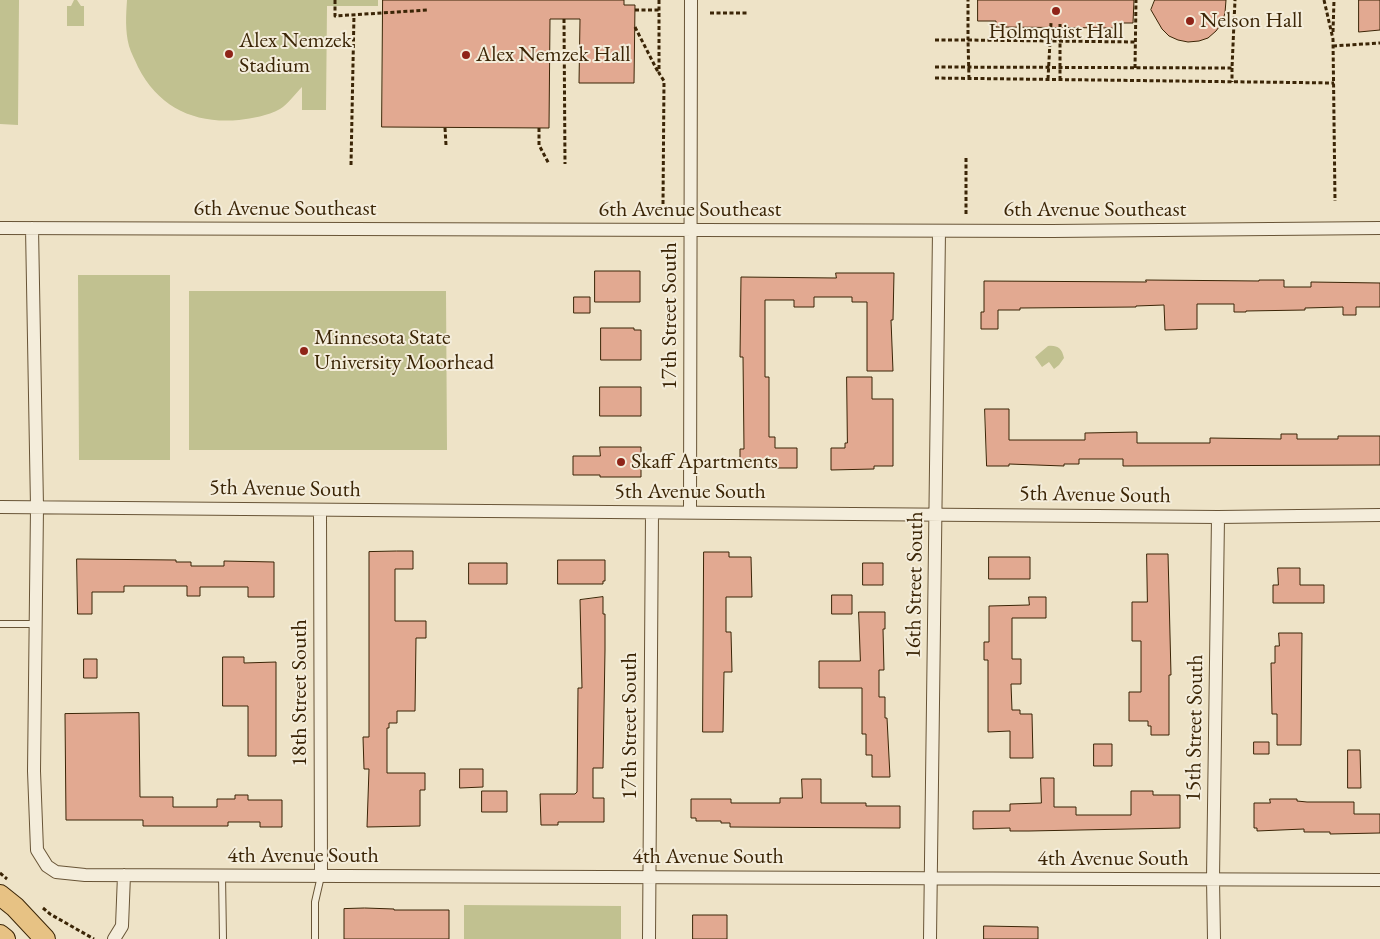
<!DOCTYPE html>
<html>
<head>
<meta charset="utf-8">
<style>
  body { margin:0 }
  canvas { display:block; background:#eee3c7 }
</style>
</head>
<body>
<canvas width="1380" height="939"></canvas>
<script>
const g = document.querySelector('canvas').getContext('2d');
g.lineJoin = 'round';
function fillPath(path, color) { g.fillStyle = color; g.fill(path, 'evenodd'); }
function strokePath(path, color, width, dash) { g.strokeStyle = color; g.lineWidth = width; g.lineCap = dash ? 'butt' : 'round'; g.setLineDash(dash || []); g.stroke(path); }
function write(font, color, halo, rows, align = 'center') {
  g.font = font + ' "EB Garamond",serif'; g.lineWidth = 4; g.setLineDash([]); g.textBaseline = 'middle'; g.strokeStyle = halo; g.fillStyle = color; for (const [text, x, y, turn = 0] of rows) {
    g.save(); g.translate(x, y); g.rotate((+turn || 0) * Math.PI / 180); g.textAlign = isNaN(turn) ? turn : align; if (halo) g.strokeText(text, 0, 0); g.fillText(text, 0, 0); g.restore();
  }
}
fillPath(new Path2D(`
  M0,0H19L18,125L0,124Z
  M74,0H77L81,6H84V26H67V6H71Z
  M127,0H378V6H327L326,110H302V87C295,94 288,104 280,109C267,116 253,118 239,120C195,124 159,108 138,67C135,60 131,53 129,46C125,31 126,15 127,0Z
  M78,275H170V460H79Z
  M189,291H446L447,450H189Z
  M1048,346C1057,345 1062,348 1064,358L1059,365L1054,369L1049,362L1042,367L1035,357Z
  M464,905L621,906V939H464Z`), '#c1c190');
const building = new Path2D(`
  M383,0H624V5H635L634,83H579L580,19H550L549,128L382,127Z
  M978,0H1134L1133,23H1115V28L996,27V21H978Z
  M1155,0H1226L1225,13L1222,23L1216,31L1208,38L1199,41L1188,42L1178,40L1169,36L1162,29L1151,10Z
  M1359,0H1380V30L1359,32Z
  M595,271H640V302H595Z
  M836,273H894L893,320H891L893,371H867V302H852V297H814V307H794V300H765V377H769V437H775V448H797V468H766V465H740V449H744L743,357H740L741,277L836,278Z
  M1146,280L1259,281V280H1284V287H1311V282L1380,283V307H1356V315H1343V307L1305,308V310L1246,311V312H1234V304H1197V329L1165,330L1164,305L1136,306V307L1020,308V310H998V329H981V312H984V281L1146,282Z
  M574,297H590V313H574Z
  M601,328H634V330H641V360H601Z
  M847,377H872V399H893V466H874V469L831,470V448H845V443H847Z
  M600,387H641V416H600Z
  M985,409H1009V440H1085V433L1137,432V443H1210V438L1281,439V434H1297V439H1338V436H1380V465L1123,466V459H1079V464H1064V466L1009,464V466H987Z
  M600,447H641V477H600V475H573V456H600Z
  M397,551H413V569H395V621H426V638H416L415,711H397V723H389V728H387V773H425V790H420V826L367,827L369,769H364L363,737H369V552Z
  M704,552H729V557H751L752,597H726V632H731L732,672H724L723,732H703Z
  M1147,554H1168L1171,675H1169V735H1151V726H1148V721H1129V692H1141V641H1132V602H1147Z
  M989,557H1030V579H989Z
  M77,559L176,560V562H191V566H224V561L274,562V597H248V587H200V596H187V586H124V592H92V614H78Z
  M558,560H605V581H603V584H558Z
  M469,563H507V584H469Z
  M863,563H883V585H863Z
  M1278,568H1300V585H1324V603H1273V585H1278Z
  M832,595H852V614H832Z
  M603,597V614H605V650L603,768H593V798H604V822H558V825H541L540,794H575L577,792L578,688H582L580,600Z
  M1029,597H1046V618H1012V659H1021V684H1011L1012,710H1020V714H1032L1033,758H1010V731L988,732V660H984V642H989V606L1029,605Z
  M859,612H885V629H883L884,670H879V697H885V718H887L890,777H872V755H866V734H862V688H819V661H860Z
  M1279,633H1302L1301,745H1277V714H1272L1271,663H1275V646H1279Z
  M223,657H244V663L276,662V756H248V706H223Z
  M84,659H97V678H84Z
  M139,713L140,797H173V807H217V799H235V795H248V800H282V827H260V822H228V826H143V820H66L65,714Z
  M1254,742H1269V754H1254Z
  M1094,744H1112V766H1094Z
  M1348,750H1360L1361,788H1348Z
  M460,769H483V787L460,788Z
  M1041,778H1054V807H1076V815H1131V791H1153V795H1180V828L1029,831H1010V828L973,829V811H1010V804L1041,803Z
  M802,779H821V803H866V806H900V828L730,827V823H721V821H696V818H691V799H731V803H780V798H802Z
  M482,791H507V812H482Z
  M1270,799H1297V801L1307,802H1354V814H1380V833L1330,834V832H1304V829L1257,831V828H1254V803H1270Z
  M365,908L394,909V910H449V939H344V909Z
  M693,915H727V939H693Z
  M984,926L1038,927V939H984Z`);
fillPath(building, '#e2a991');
strokePath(building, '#3b2506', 1);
const service = new Path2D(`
  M0,624H36
  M222,875L223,939
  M315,939V902L321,876`);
const minor = new Path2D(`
  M0,228L1052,231L1380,228
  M32,228L37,507L34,771L37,850L47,866L56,872L85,875L1380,880
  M0,507L1218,517L1380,515
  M320,510L321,876
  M690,511L691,0
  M114,939L122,926L124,875
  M649,939L652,513
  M930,939L939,231
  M1214,939L1213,879L1218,517`);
const primary = new Path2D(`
  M0,895L15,907L45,939
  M0,935L5,939`);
strokePath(service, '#685436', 8);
strokePath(minor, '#685436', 14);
strokePath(primary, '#3b2506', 22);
strokePath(new Path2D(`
  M335,0V16L428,10
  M659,0V73L664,81L663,204
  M1324,0L1333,39L1335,201
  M635,10H659
  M710,13H748
  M564,19L565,164
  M635,27L658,72
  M1333,32L1334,0
  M935,40H968V0
  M1333,46L1380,43
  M935,67L1232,68L1235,0
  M1135,68L1136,0
  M1232,68V82
  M935,78L1334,83
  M969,79L968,40L1135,42
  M1048,79L1051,23
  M1060,80V23
  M445,128L446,145
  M539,128V145L549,164
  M351,165L354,14
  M966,214V157
  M0,873L7,879
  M43,908L50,914L94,939`), '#3b2506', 3, [4, 2.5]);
strokePath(service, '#f4eddb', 6);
strokePath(minor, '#f4eddb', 12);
strokePath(primary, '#e7c284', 20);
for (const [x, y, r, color] of [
  [1056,11,5,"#8f2418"],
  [1190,21,5,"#8f2418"],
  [229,54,5,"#8f2418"],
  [466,55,5,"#8f2418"],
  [304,351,5,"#8f2418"],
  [621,462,5,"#8f2418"]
]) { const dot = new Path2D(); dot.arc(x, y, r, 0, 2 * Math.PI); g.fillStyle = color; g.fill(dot); strokePath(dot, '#f4eddb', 2); }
write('22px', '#3b2506', '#f4eddb', [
  ["Nelson Hall",1200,21],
  ["Holmquist Hall",1056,32,"center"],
  ["Alex Nemzek",239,41],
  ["Stadium",239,66],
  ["Alex Nemzek Hall",476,55],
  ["Minnesota State",314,338],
  ["University Moorhead",314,363],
  ["Skaff Apartments",631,462]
], 'left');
write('22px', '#3b2506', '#f4eddb', [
  ["6th Avenue Southeast",285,209],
  ["6th Avenue Southeast",690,210],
  ["6th Avenue Southeast",1095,210],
  ["17th Street South",670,316,-90],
  ["5th Avenue South",285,489,1],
  ["5th Avenue South",690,492],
  ["5th Avenue South",1095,495,1],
  ["16th Street South",915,585,-89],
  ["18th Street South",300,693,-90],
  ["17th Street South",630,726,-90],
  ["15th Street South",1195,728,-89],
  ["4th Avenue South",303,856],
  ["4th Avenue South",708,857],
  ["4th Avenue South",1113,859]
]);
</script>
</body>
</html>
